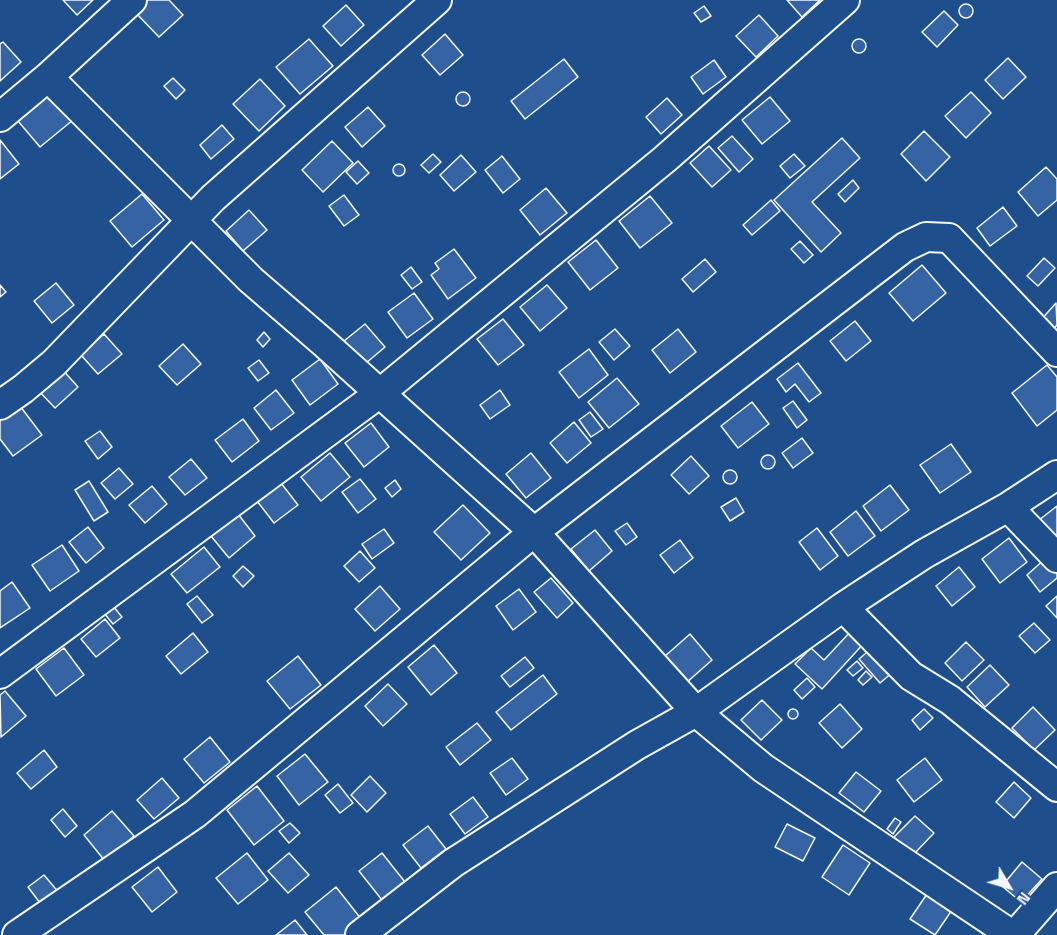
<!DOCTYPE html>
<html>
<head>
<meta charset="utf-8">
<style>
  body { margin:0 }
  #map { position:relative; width:1057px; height:935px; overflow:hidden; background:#1f4e8c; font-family:"Space Grotesk",sans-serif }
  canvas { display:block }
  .north { position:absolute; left:979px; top:857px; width:60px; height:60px; -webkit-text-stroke:4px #1f4e8c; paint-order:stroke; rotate:128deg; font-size:16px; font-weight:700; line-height:24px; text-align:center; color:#f2f6ff }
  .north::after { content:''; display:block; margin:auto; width:21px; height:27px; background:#f2f6ff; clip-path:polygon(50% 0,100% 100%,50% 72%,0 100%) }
</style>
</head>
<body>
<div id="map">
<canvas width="1057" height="935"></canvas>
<div class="north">N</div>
</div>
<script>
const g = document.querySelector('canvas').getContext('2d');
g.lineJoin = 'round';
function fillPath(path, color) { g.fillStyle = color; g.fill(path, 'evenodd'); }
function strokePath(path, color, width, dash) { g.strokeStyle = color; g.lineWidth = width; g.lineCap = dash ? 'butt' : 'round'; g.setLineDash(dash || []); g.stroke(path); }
const building = new Path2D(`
  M63,0H93L77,15Z
  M148,0H169L183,15L159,37L135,12Z
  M787,0H820L802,17Z
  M959 11a7 7 0 1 1 14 0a7 7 0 1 1-14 0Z
  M346,5L364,25L341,46L323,26Z
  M704,6L711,16L701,22L694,13Z
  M944,11L958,25L937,47L922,32Z
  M759,15L778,36L756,57L736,36Z
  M445,34L463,55L440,75L422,55Z
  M852 46a7 7 0 1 1 14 0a7 7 0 1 1-14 0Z
  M309,39L333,66L300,94L276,67Z
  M3,42L21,62L0,81V44Z
  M1008,58L1026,77L1003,99L985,80Z
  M564,59L578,77L525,119L511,101Z
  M714,60L726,77L703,94L691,77Z
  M173,78L185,90L176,99L164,86Z
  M260,79L285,106L259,131L233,104Z
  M971,92L991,113L966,138L945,116Z
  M456 99a7 7 0 1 1 14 0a7 7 0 1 1-14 0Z
  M51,93L73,120L40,147L18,121Z
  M770,97L790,121L762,144L742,120Z
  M667,98L682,115L661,134L646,117Z
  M368,107L385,126L362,147L345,127Z
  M222,125L234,139L211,159L200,145Z
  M924,131L950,157L926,181L901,154Z
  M732,136L753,159L739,172L718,148Z
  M842,138L860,158L812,202L841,233L821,252L774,200Z
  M0,140L19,164L0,179Z
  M332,141L353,163L323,192L302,170Z
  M709,146L731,170L712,187L690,163Z
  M433,154L441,162L429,173L421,165Z
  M794,154L805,166L790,178L780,166Z
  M461,155L476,172L454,191L440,175Z
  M502,156L520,179L503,193L485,170Z
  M358,161L369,173L357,184L346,172Z
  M393 170a6 6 0 1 1 12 0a6 6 0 1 1-12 0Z
  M1046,167L1057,179V200L1038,216L1018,192Z
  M853,180L859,188L845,202L838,194Z
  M546,188L567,213L540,235L520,210Z
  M142,194L164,220L132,247L110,221Z
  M344,195L359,215L344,226L329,206Z
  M650,196L672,223L640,248L619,221Z
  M771,200L780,211L752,235L743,225Z
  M1003,207L1017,226L990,246L977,228Z
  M249,210L267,230L243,251L226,231Z
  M596,240L618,268L590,290L568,262Z
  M800,241L813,255L804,263L791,249Z
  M454,249L476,278L448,299L431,275L439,269L435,263Z
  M1044,258L1055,268L1038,286L1027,276Z
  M705,259L716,272L693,292L682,279Z
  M922,265L946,293L913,321L889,293Z
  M411,267L422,282L412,289L401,275Z
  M56,283L74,305L52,323L34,301Z
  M0,285L6,292L0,297Z
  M547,285L567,308L540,331L520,307Z
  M414,293L433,319L407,338L388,312Z
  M1056,303L1057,325L1052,331L1040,321Z
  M503,319L524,345L498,365L477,339Z
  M855,321L871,341L846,361L830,341Z
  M365,324L385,347L359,369L339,345Z
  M615,329L630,346L614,360L599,342Z
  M678,329L696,352L670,373L652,350Z
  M264,332L270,339L263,347L257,340Z
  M104,334L122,354L98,374L81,355Z
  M183,344L201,364L177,385L159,366Z
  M589,349L608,375L579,398L559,372Z
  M320,359L338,384L310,405L292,380Z
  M259,360L269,373L258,381L248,368Z
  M798,363L821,393L809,402L795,384L786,392L777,379Z
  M1047,365L1057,377V410L1037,426L1012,393Z
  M61,368L78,387L55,408L37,389Z
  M617,378L639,404L609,428L588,402Z
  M276,390L294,413L271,430L254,408Z
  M500,390L510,405L490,419L480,405Z
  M793,401L807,420L797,428L783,408Z
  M752,402L769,424L738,448L721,426Z
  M20,406L42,435L13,456L0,439V420Z
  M590,412L603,429L591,437L579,420Z
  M243,419L259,441L232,462L215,440Z
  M574,422L591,443L567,463L550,443Z
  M371,423L389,447L364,467L345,443Z
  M100,431L112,447L98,459L85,441Z
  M802,438L813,453L793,468L782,453Z
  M951,444L971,472L940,493L920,465Z
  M330,453L350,477L321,501L301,477Z
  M531,453L551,478L526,498L506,474Z
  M761 462a7 7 0 1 1 14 0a7 7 0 1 1-14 0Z
  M691,456L709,476L689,494L671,475Z
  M191,459L207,478L185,495L169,477Z
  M119,468L133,484L115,499L101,483Z
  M723 477a7 7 0 1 1 14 0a7 7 0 1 1-14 0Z
  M360,479L376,499L358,513L342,492Z
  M395,480L401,489L392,497L385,488Z
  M89,481L108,512L94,521L75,490Z
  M281,483L298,505L274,523L257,501Z
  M890,485L909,510L881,531L863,506Z
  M152,486L167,504L145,523L129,505Z
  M736,498L744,512L730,521L721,507Z
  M463,505L490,533L461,560L434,532Z
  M1057,506V544L1039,520Z
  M856,511L875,536L848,556L830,532Z
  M238,514L255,536L229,558L211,536Z
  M627,523L637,537L626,545L615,531Z
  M88,527L104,548L86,563L69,542Z
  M817,528L838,556L820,570L799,542Z
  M384,529L394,543L372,559L362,544Z
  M595,530L612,551L589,571L571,549Z
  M1009,538L1027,562L1000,583L982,559Z
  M680,540L693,558L674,573L660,555Z
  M62,545L79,571L50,591L32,565Z
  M204,547L220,567L187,593L171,574Z
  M360,551L375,568L359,582L344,566Z
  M1045,559L1057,574V578L1040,592L1027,575Z
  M243,566L254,576L243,587L233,576Z
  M959,567L975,587L952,606L936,586Z
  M551,578L573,603L557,618L534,592Z
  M12,582L30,608L0,628V591Z
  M380,586L400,609L375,631L355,609Z
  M519,589L536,612L513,630L496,606Z
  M197,596L213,615L202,623L187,604Z
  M1057,596V618L1046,606Z
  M113,606L122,617L113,624L104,613Z
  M105,619L120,638L96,657L81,639Z
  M1034,623L1050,640L1035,653L1019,636Z
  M853,629L866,641L822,689L795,664L811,648L824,660Z
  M193,633L208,652L181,674L166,656Z
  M690,634L712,660L686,683L664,657Z
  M966,642L984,660L962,681L945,663Z
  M434,645L457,673L431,695L408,667Z
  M64,648L84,675L56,696L36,669Z
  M872,648L893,672L880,683L859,659Z
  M298,656L321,685L290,709L267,681Z
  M525,657L534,668L510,687L501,676Z
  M857,661L863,668L853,676L847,670Z
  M990,665L1009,685L985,707L967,687Z
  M866,671L872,677L863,685L858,680Z
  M543,675L557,694L511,730L496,712Z
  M807,678L815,687L802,699L794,690Z
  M388,684L407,704L383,726L365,706Z
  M5,691L26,716L1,737L0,695Z
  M762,700L782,720L761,740L741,720Z
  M840,704L862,729L842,748L819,723Z
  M1033,707L1055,730L1034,750L1012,728Z
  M788 714a5 5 0 1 1 10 0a5 5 0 1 1-10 0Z
  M924,709L933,718L920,730L912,720Z
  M477,723L491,740L460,765L446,747Z
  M210,737L230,762L204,783L184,759Z
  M44,750L57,767L31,789L17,773Z
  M305,754L328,782L299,805L277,776Z
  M512,758L528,779L506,795L490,773Z
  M925,758L942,780L914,802L897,780Z
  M856,772L881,791L864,812L839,793Z
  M370,776L386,793L367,812L351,795Z
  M162,778L179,798L154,819L137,800Z
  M1014,782L1031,798L1014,818L996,802Z
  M338,784L353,803L340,813L325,795Z
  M257,786L284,821L254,845L227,810Z
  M473,797L488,817L465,834L450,814Z
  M63,809L77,826L65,837L51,820Z
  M112,811L134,836L105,861L84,835Z
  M915,816L934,833L913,855L894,837Z
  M895,818L901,822L893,834L887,829Z
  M290,823L300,833L289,843L279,831Z
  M787,824L815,838L803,861L775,847Z
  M428,826L446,849L421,868L403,845Z
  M843,845L870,863L849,895L822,877Z
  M247,853L268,880L238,904L216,878Z
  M289,853L309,875L288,893L268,871Z
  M382,853L405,882L382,900L359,871Z
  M1022,862L1042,879L1021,902L1002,886Z
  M158,867L177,892L152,912L132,887Z
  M44,875L60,894L43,907L28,887Z
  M336,887L362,920L344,935H324L305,912Z
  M927,894L952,910L935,935L910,919Z
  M295,920L307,935H276Z`);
fillPath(building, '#3563a3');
strokePath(building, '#f2f6ff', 1.5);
const minor = new Path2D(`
  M48,77L251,280L324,343L534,532L696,712L763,768L1012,935
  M0,117L48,77L132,0
  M0,405L23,389L54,363L213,198L437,0
  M1008,507L1057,558
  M843,607L911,676L950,700L1057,787
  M0,674L380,393L665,159L845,0
  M17,935L195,814L534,532L905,247L926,237L949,238L1057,352
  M360,935L453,863L637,745L696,712L843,607L924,554L1008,507L1057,475
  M1015,935L1057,887`);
strokePath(minor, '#f2f6ff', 32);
strokePath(minor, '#1f4e8c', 28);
</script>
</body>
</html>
